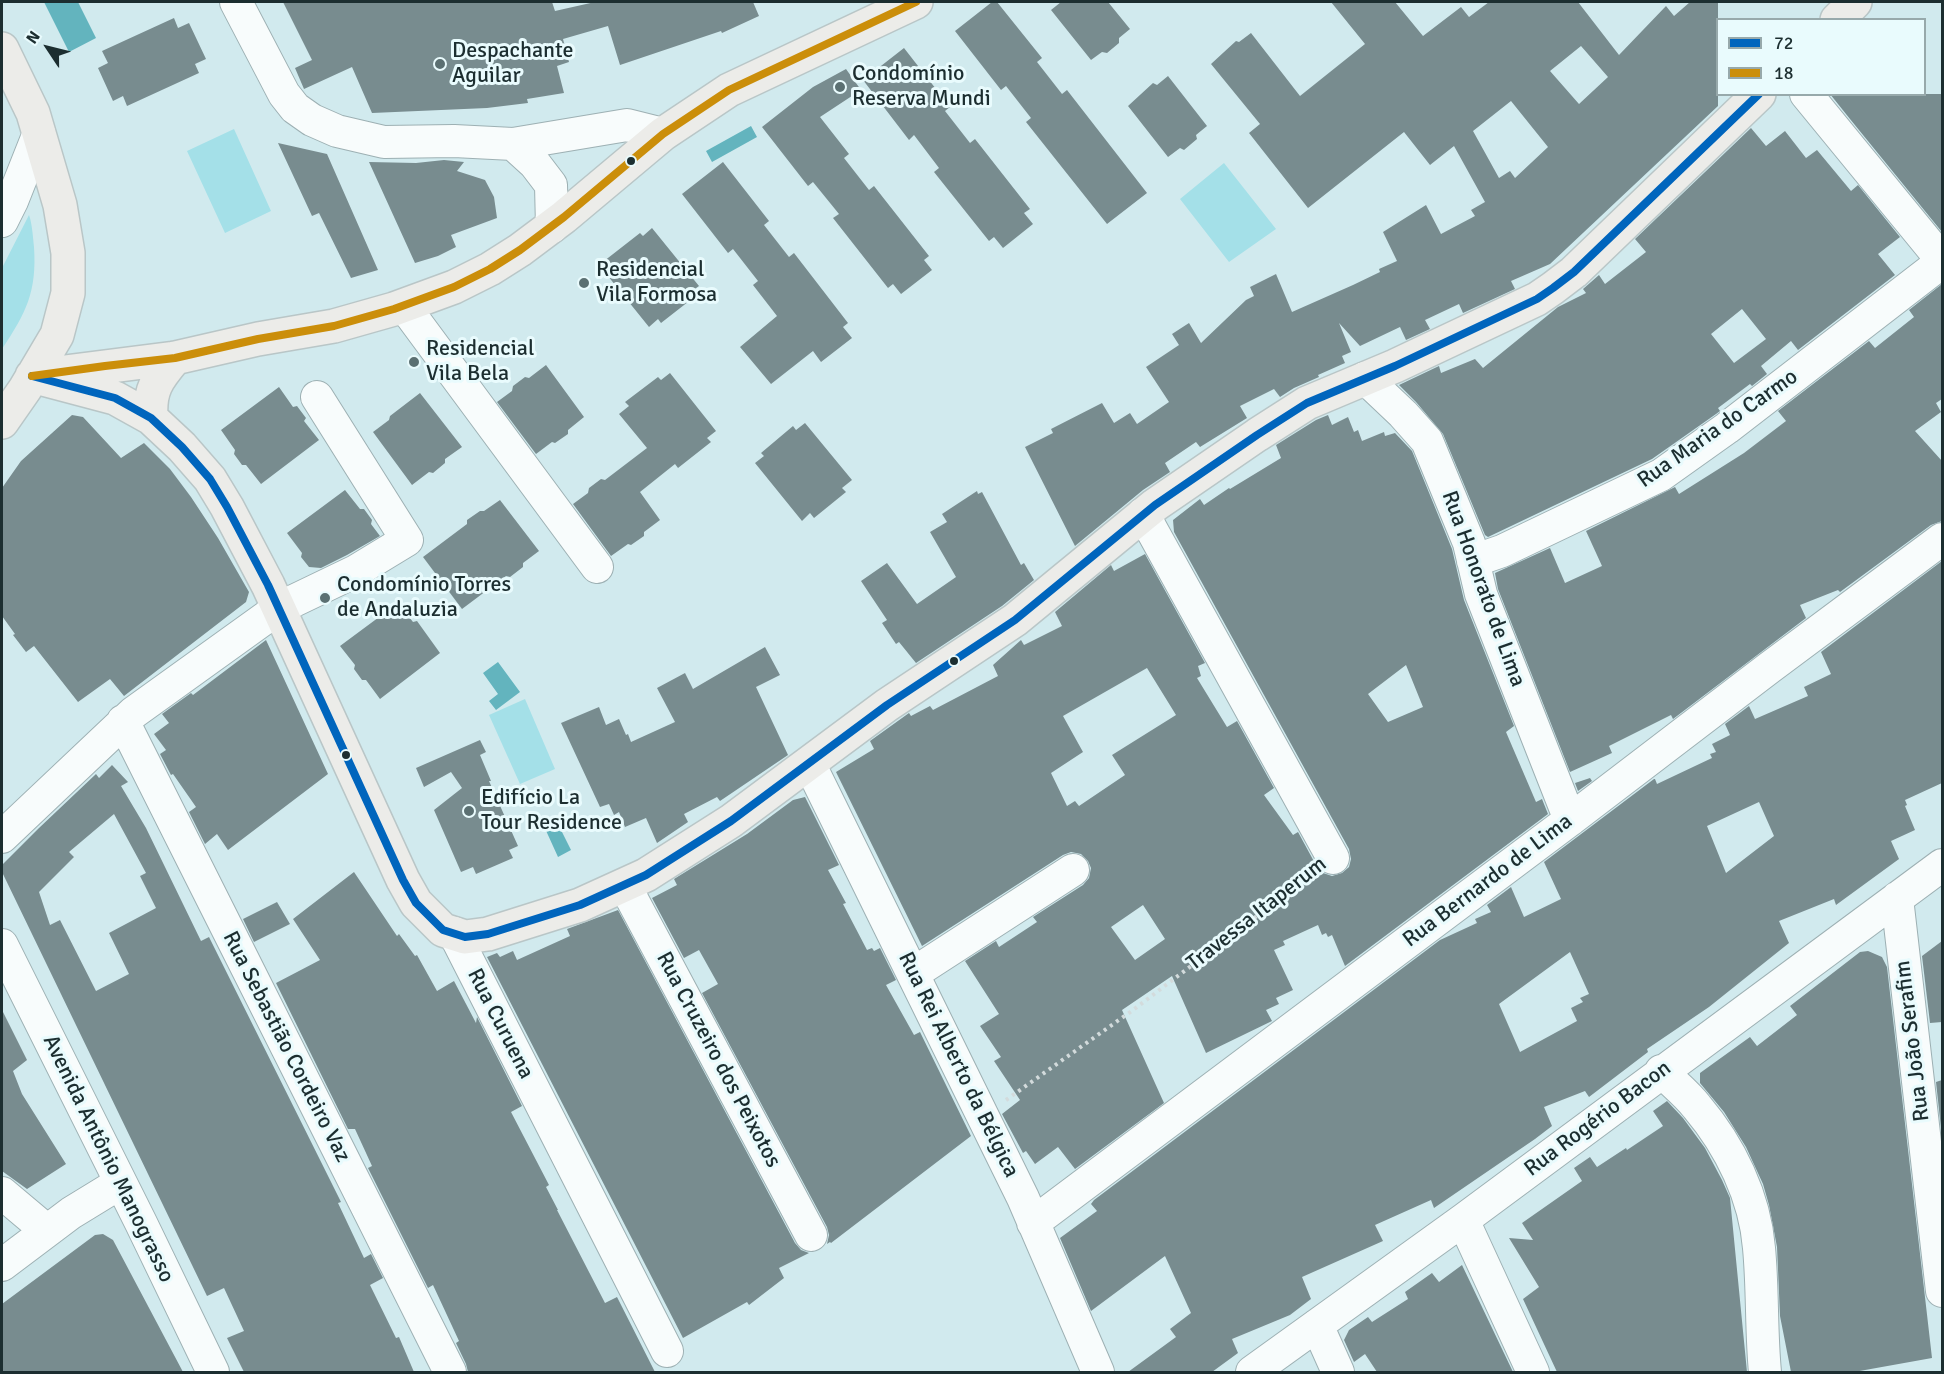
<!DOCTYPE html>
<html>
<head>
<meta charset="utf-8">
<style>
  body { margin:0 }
  #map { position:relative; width:1944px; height:1374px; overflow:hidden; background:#d1eaee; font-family:Signika,sans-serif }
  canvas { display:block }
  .frame { position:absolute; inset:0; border:3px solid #1c2e30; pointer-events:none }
  .legend { position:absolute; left:1716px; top:18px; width:210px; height:78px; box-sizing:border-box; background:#e9fbfd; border:2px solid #97a9ab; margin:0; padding:8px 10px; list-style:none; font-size:18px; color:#1c2e30 }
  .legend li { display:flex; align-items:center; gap:12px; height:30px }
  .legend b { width:30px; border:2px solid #97a9ab }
  .north { position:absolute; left:18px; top:18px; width:60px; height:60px; -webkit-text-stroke:4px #e9fbfd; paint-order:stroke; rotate:305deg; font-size:16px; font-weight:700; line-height:24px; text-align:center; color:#1c2e30 }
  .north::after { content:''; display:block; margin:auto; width:21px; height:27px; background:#1c2e30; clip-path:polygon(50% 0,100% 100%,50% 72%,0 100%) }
</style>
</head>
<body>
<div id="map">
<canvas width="1944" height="1374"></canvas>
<div class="frame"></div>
<ul class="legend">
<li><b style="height:8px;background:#0065bd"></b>72</li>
<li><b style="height:8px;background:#cb8e0a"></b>18</li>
</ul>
<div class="north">N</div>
</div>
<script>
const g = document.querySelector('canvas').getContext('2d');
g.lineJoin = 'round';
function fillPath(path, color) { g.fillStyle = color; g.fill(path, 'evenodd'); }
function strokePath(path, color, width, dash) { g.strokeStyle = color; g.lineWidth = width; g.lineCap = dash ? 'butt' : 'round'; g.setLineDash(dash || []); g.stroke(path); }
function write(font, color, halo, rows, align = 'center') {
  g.font = font + ' Signika,sans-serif'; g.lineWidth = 6; g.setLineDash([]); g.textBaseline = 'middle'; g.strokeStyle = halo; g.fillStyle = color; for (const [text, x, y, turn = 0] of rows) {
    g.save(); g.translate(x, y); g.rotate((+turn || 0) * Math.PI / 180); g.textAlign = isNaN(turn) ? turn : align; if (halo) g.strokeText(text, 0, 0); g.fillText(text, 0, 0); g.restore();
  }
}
fillPath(new Path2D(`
  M234,129L271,211L225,233L187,151Z
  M1224,163L1276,229L1229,262L1180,199Z
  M29,215C32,223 33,237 34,247C37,292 26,313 2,349V268Z
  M525,699L555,769L520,784L489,715Z`), '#a4e0e8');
fillPath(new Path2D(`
  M44,2H78L96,38L69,52Z
  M751,126L757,137L712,162L706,151Z
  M498,662L520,692L496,710L489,701L498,694L483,673Z
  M555,818L571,850L558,857L543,824Z`), '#63b4be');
fillPath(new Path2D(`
  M283,2H552L555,11L595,2H753L759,16L722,33L721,31L620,65L608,26L563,39L569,62L557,66L564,93L527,99L528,103L487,108L372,113L352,67L304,89L295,68L312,60Z
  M992,2H997L1042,58L1037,62L1062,94L1067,90L1147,193L1107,224L1026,122L1031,118L1006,86L1001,90L955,31Z
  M1061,2H1108L1130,29L1119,38V43L1107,53L1102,52L1091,60L1051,10Z
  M1331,2H1395L1423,36L1461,7L1469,17L1489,2H1578L1619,55L1666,6L1674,16L1690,2H1718V106L1550,264L1511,281L1515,289L1463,313L1459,304L1425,320L1430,329L1406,340L1400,327L1360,346L1339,323L1351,352L1342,356L1345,363L1318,375L1319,377L1294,388L1280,397L1274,389L1240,406L1247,418L1200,447L1196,442L1165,463L1170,472L1143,490L1075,546L1025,447L1053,433L1051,429L1102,403L1114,423L1130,413L1137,424L1169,402L1146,367L1179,345L1172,334L1189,323L1201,343L1246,300L1254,296L1250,287L1276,274L1292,312L1353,285L1380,272L1379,269L1397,261L1383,232L1426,205L1441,234L1475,216L1471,210L1485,202L1454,146L1430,165L1404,132L1308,208L1249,133L1260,124L1211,64L1236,41L1239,42L1251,33L1300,96L1365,44ZM1581,46L1608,77L1579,104L1550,71ZM1511,101L1548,147L1515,178L1510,171L1499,178L1473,131Z
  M174,18L178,28L189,23L206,59L195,64L199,73L127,106L123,96L113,101L98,68L108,63L102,51Z
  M904,48L950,107L945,111L970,143L975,139L1030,209L1024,213L1033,224L1003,248L994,237L989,241L934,172L939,168L914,135L909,140L863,80Z
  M846,69L861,90L820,117L849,154L844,158L869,190L874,186L929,256L924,260L932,270L901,294L893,284L888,288L833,218L839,214L813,182L808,186L762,127L813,87Z
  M1168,76L1207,126L1196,135L1197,139L1184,150L1180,148L1168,157L1128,106L1153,83L1157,85Z
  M1830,94H1942V232L1850,119Z
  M1751,128L1766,146L1785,131L1806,158L1817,150L1851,191L1858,185L1900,237L1878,254L1895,275L1798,350L1791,341L1761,366L1767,374L1752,386L1750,384L1718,408L1720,411L1716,414L1652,459L1488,537L1485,535L1443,434L1416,402L1399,385L1439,366L1441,373L1475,359L1483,368L1558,307L1586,293L1583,289L1599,275L1605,284L1646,252L1635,239ZM1742,309L1766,339L1734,363L1711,334Z
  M278,143L327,154L378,270L351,278L319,213L312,216Z
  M444,160L464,162L457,171L485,180L494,197L497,218L451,235L456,247L438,256L415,263L369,162L416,163Z
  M723,162L769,221L764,225L789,257L794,253L848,323L843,327L852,338L821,362L813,351L771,384L740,347L777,316L753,285L758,281L733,249L728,253L682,194Z
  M652,228L699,286L689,293L693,298L661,323L658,319L649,327L599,265L640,233L643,236Z
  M1942,284V399L1936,403L1941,412L1915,431L1942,461V521L1931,525L1840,592L1838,590L1800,605L1806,618L1673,719L1671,715L1609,746L1612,753L1570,772L1498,589L1495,573L1550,548L1565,583L1602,566L1586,531L1675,487L1679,494L1744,453L1786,421L1778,411L1869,341L1875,348L1914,317L1909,310Z
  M546,365L584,417L568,430V434L555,443L552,442L536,454L497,402L512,391L513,386L525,377L529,378Z
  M670,373L716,431L707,438L711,442L678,468L675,464L640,492L660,520L644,532V536L631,545L628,544L611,556L573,504L588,493L589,488L601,479L605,480L647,448L619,414L629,406L625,402L658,377L661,380Z
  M279,387L293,407L297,406L306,418L304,421L319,440L261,484L246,465H242L234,454L235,450L221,430Z
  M420,393L462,447L445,459V463L433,473L429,472L412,485L373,432L389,420L390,416Z
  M72,415L83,417L121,458L144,443L170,469L191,497L218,538L249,592L246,602L124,696L110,679L78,702L34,646L26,652L13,635L15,634L2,616V488L21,461Z
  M1328,415L1332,425L1348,417L1354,432L1358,430L1362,441L1384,432L1385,436L1395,433L1412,451L1452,549L1464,600L1514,726L1506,732L1536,802L1542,799L1548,814L1345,966L1332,935L1328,937L1326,933L1322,935L1318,925L1283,941L1285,945L1274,950L1293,990L1276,998L1279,1004L1266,1010L1272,1021L1206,1053L1172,976L1122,1010L1164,1103L1075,1169L1058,1147L1035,1164L1026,1151L1023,1153L1002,1114L1020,1100L994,1061L1001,1057L980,1026L999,1014L965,961L996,941L999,947L1037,922L1033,917L1083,885L1089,878L1091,868L1088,861L1081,854L1071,852L1063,855L922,946L836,772L874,749L870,741L909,713L911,716L930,706L933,710L998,676L993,665L1021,640L1024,645L1062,626L1055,612L1111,565L1114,571L1145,554L1205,663L1198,666L1201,676L1197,678L1227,727L1237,721L1274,788L1264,795L1293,835L1298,832L1317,867L1323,873L1332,876L1342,873L1349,867L1351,859L1349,849L1174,532L1173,520L1200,499L1204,505L1229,488L1230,489L1281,458L1276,445L1316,420ZM1406,665L1423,707L1388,722L1368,694ZM1147,668L1176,715L1112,755L1125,775L1079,806L1075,801L1067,806L1051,773L1083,752L1063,716ZM1143,905L1165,939L1135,960L1111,927Z
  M805,423L852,480L842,488L846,492L814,518L810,513L802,521L755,463L764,456L761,453L793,426L796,430Z
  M345,490L360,509H364L372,520L371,524L380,536L347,555L321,568L309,567L301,557L302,553L287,533Z
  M977,491L978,494L982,492L1021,565L1024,563L1034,580L1002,606L916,663L899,642L896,644L882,623L887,620L861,581L887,563L917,604L956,577L930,532L947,522L942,514Z
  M500,500L539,551L523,563V567L510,577L506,576L462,609L423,557L467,524V520L480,511H484Z
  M1942,561V783L1905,800L1907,805L1905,806L1915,830L1891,841L1899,859L1836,905L1834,899L1779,921L1789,943L1709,1007L1647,1049L1648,1052L1589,1097L1585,1091L1544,1107L1552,1126L1535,1139L1434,1208L1431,1200L1375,1225L1383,1241L1302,1277L1311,1299L1290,1315L1232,1339L1238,1353L1212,1372H1128L1176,1337L1170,1329L1191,1313L1165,1256L1091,1311L1060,1238L1097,1211L1091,1204L1094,1200L1440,940L1477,923L1475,919L1491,912L1487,905L1511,887L1524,917L1561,899L1544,862L1654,779H1655L1657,784L1712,758L1710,754L1716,752L1712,744L1730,735L1725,724L1749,706L1755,719L1808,696L1804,687L1831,674L1821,652ZM1759,802L1774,836L1726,873L1707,826ZM1570,952L1589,994L1580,998L1583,1002L1571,1008L1577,1021L1520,1052L1499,1004Z
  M398,603L413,622L417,621L440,653L380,699L366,680H362L354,669L355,665L340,646Z
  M266,640L328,774L228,850L217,834L205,844L189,812L196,807L173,774L171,775L160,754L166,750L154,734L169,723L162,714L191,693L193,695Z
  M765,647L780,675L756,687L788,755L720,801L717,797L684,814L688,822L657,843L646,818L625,827L619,812L614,815L609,804L600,807L561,723L599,707L606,725L619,719L626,735L628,734L631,742L675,722L657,688L685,673L693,689Z
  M480,740L486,752L480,755L491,781H489L518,846L509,850L513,858L476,874L473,867L461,872L434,810L462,788L451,772L424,787L416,768Z
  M112,765L128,782L121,786L146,828L201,941L209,937L341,1202L338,1203L364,1258L371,1254L383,1278L370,1285L396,1338L399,1337L414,1372H244L227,1338L244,1331L224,1288L207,1296L2,872V865L39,828L96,774L99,778ZM114,814L146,873L140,876L156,908L109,933L129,974L96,991L60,920L50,925L39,892L74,857L69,852Z
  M1590,778L1592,781L1578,791L1575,783Z
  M805,797L839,865L828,870L846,903L843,904L867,950L872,948L874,951L880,948L896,980L886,985L914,1035L920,1032L971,1136L831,1243L830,1242L827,1244L829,1235L827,1227L702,993L718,984L699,950L684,958L652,898L677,885L674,879L747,834L793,800Z
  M354,872L397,936L399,934L415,956L417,955L437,991L454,981L476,1023L477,1017L522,1106L511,1112L549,1185L546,1187L558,1210H557L605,1303L617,1297L655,1372H468L466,1364L456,1343L459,1341L433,1285L428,1288L368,1168L372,1166L355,1129H348L276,983L320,960L293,919Z
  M277,902L290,924L254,942L243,919Z
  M618,910L795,1243L801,1250L809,1253L779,1268L784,1278L749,1305L747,1302L683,1338L487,957L497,953L500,957L513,951L517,960L570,936L567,929Z
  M1942,941V1022L1930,1023L1922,956Z
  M1868,951L1882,957L1887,967L1932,1358L1854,1372H1791L1780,1316L1777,1247L1769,1205L1763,1184L1746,1147L1724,1112L1700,1083V1073L1750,1037L1757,1046L1797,1015L1790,1006L1860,952Z
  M2,1010L27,1060L13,1071L22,1094L66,1164L27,1189L2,1171Z
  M1942,1080V1128H1941L1936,1082Z
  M1667,1101L1683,1118L1705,1148L1722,1180L1730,1198L1747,1372H1557L1523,1299L1539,1287L1509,1238L1533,1240L1522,1223L1582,1181L1574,1168L1590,1157L1597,1167L1626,1148L1627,1150L1663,1126L1653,1111Z
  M103,1234L113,1240L183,1372H2V1304L95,1235Z
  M1462,1265L1513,1372H1377L1365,1354L1354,1362L1344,1340L1349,1330L1368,1317L1372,1322L1408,1299L1405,1292L1432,1273L1439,1282Z`), '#788c8f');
const minor = new Path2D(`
  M236,2L284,94L295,108L312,120L337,131L384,142L454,141L513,144L627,125L663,134
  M1806,94L1942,260
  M513,144L535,164L551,185L552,227
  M2,221L12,201L39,133
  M404,306L597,567
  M1365,378L1403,414L1427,441L1469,543L1481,594L1570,820
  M1143,514L1333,858
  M1473,561L1502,551L1661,475L1727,428L1942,262
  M123,721L450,1372
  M809,763L1023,1198L1098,1372
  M2,837L133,713L279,608L356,571L407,540L317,397
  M625,886L811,1235
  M1897,898L1942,1291
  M454,933L667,1351
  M2,945L141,1223L213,1372
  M914,973L1073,870
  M1661,1071C1673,1083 1687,1094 1697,1107C1730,1146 1755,1197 1759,1248C1763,1290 1761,1331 1765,1372
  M2,1193L46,1230
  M1463,1220L1533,1372
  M1033,1223L1570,820L1769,668L1942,539
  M2,1265L71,1213L120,1183
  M1317,1325L1338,1372
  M1252,1372L1463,1220L1942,865`);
const major = new Path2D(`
  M1837,20L1855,2
  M2,49L33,113L60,205L68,253V293L57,335L25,389L2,422
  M49,374L175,358L258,339L334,326L394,309L454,287L490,269L520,250L564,217L663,134L729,90L916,2
  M32,376L115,398L151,418L182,447L210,479L227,507L268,585L403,880L416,903L443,930L465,937L488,934L580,905L646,875L731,821L887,705L1015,620L1155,505L1257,435L1307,403L1395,366L1537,299L1553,288L1574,272L1759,94
  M151,418C149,390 157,379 175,358`);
strokePath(minor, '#9db0b3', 34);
strokePath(major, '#b9c6c7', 36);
strokePath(new Path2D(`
  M1006,1100L1133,1010L1311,875`), '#d3dbdc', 4, [3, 4.5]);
strokePath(minor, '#f8fcfc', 32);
strokePath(major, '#ecece9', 33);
strokePath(new Path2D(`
  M32,376L115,398L151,418L182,447L210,479L227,507L268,585L403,880L416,903L443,930L465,937L488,934L580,905L646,875L731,821L887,705L1015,620L1155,505L1257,435L1307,403L1395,366L1537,299L1553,288L1574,272L1759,94`), '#0065bd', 8);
strokePath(new Path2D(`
  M32,376L105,366L175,358L258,339L334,326L394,309L454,287L490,269L520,250L564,217L663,134L729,90L916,2`), '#cb8e0a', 8);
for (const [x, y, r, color] of [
  [440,64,6,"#5b7072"],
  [840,87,6,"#5b7072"],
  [631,161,5,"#1c2e30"],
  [584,283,6,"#5b7072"],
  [414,362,6,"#5b7072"],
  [325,598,6,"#5b7072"],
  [954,661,5,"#1c2e30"],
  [346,755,5,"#1c2e30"],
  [469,811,6,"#5b7072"]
]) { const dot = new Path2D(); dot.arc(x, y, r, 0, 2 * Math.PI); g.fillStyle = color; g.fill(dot); strokePath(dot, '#e9fbfd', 2); }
write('22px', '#1c2e30', '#e9fbfd', [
  ["Despachante",452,51],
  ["Aguilar",452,76],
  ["Condomínio",852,74],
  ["Reserva Mundi",852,99],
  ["Residencial",596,270],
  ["Vila Formosa",596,295],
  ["Residencial",426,349],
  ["Vila Bela",426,374],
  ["Condomínio Torres",337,585],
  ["de Andaluzia",337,610],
  ["Edifício La",481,798],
  ["Tour Residence",481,823]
], 'left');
write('22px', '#1c2e30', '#e9fbfd', [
  ["Rua Maria do Carmo",1718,429,-35],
  ["Rua Honorato de Lima",1483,589,70],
  ["Rua Bernardo de Lima",1488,881,-37],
  ["Travessa Itaperum",1257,914,-38],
  ["Rua Curuena",500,1024,63],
  ["Rua João Serafim",1913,1041,-97],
  ["Rua Sebastião Cordeiro Vaz",286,1047,63],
  ["Rua Cruzeiro dos Peixotos",718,1060,62],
  ["Rua Rei Alberto da Bélgica",958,1065,64],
  ["Rua Rogério Bacon",1598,1119,-37],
  ["Avenida Antônio Manograsso",108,1159,64]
]);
</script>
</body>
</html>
